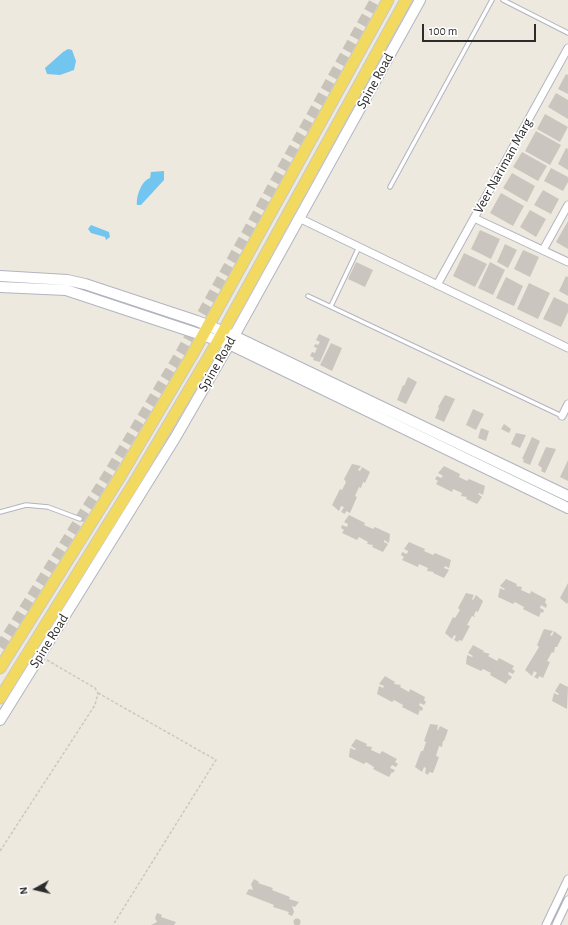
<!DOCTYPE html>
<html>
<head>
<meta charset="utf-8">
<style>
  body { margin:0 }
  #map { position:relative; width:568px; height:925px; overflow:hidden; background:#eee9df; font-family:"Alegreya Sans",sans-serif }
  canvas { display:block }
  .north { position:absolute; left:16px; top:869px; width:40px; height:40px; -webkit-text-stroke:3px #fff; paint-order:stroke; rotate:262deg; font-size:11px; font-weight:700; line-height:16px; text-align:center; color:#2c2c2c }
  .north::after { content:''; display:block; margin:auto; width:14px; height:18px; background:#2c2c2c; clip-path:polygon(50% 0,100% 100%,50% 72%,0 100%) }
  .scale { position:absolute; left:422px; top:24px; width:114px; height:18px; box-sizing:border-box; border:2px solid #2c2c2c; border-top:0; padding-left:5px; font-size:12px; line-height:14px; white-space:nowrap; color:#2c2c2c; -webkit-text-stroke:3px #fff; paint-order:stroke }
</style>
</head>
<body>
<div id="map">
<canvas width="568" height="925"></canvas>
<div class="north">N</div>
<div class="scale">100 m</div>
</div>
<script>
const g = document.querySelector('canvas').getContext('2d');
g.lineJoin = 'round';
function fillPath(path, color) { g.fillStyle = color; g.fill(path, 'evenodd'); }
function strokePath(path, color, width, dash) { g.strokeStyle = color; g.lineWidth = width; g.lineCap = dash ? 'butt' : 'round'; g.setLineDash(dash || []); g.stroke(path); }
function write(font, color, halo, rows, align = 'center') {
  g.font = font + ' "Alegreya Sans",sans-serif'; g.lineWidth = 3.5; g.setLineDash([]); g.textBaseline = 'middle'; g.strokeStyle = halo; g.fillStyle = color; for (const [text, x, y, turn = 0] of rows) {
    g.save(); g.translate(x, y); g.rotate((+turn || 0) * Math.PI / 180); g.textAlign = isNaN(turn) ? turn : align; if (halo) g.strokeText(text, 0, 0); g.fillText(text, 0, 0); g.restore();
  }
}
fillPath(new Path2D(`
  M68,49L72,50L76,61L74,70L60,75L47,74L45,68L63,52Z
  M164,171V180L141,205H137C136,197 141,181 150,178L151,172Z
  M91,225L109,232L110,237L106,240L105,237L91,233L88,229Z`), '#72c5ef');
fillPath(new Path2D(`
  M566,74L568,75V94L558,89Z
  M556,93L568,100V119L548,107Z
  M545,114L568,127L560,142L537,129Z
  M536,131L561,145L550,165L525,151Z
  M566,148L568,149V170L558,164Z
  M522,152L547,166L538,181L513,167Z
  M551,168L568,177V182L563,191L544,181Z
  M512,173L535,186L527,202L503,188Z
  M543,190L559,199L551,214L534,205Z
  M501,193L524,206L513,226L490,213Z
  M530,210L546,219L536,237L520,227Z
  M568,221V249L556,242Z
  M480,230L500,239L491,259L471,249Z
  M505,244L517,250L508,268L497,262Z
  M523,250L539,257L530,277L514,269Z
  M464,253L487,264L475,287L453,276Z
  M356,262L373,270L365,287L348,279Z
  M490,262L505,270L493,295L478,288Z
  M566,276L568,277V296L559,291Z
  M506,277L523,286L514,306L496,298Z
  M529,283L550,293L538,319L517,309Z
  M554,297L568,304V312L561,327L543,319Z
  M319,334L330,339L320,362L313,360L314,358L310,356L312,352L315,353L317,348L314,347L315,344L318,345L320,342L316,340Z
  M331,343L342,348L332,371L320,365Z
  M408,377L417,382L406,404L397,400L403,385L404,386Z
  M445,395L455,399L444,422L435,418L439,408L438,407Z
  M473,409L484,414L476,430L466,425Z
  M504,424L511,429L509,433L501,429Z
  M481,428L489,431L486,441L478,438Z
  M516,433L526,435L520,448L511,444Z
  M532,437L540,441L530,465L523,462L524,459H522Z
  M546,447L556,449L545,473L541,471L542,468L538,465Z
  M568,460V481L560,477Z
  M352,464L361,466L358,470L360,471L362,467L370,472L365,483L363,482L361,488L359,487L355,496L357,497L350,513L346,511L345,514L341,512L344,507L341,506L339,511L332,505L340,489L342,490L346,482L344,479Z
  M444,466L460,474L459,477L467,481L469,479L485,486L483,495L479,493L478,494L482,497L477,504L466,499L467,497L461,496L462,493L453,489L452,492L436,484L438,481L435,479L437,476L441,478L443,476L438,473Z
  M349,515L365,523L364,525L373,529L375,527L390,534L389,543L384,540V542L388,544L383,552L372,547L373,545L367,544L368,542L359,537L357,540L342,533L344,530L341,528L342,525L347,527L348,524L344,522Z
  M409,542L425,549L424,551L433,555L435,553L451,560L449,568L445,566L444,568L449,570L444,578L433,573L434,572L427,571L428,568L419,564L418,567L402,560L404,557L401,555L402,552L407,554L408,551L404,549Z
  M506,579L517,584L516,586L522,587L521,590L530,594L531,591L546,599L545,603L547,604L546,608L541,605L540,608L544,610L543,613L541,612L539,617L523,609L524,607L515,602L513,604L498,597L500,588L504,590L505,589L500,586Z
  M568,583V602L567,604L560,598Z
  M466,593L474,595L472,599L473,600L476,595L483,601L478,612L476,611L474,615L475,617L472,616L467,625L470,626L462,641L459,640L458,642L454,640L456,636L454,635L452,639L445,633L453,617L455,618L460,610L458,608Z
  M544,629L553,631L550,635L552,636L554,631L562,637L557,647H555L554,653L552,652L547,661L550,662L543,678L539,676L538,679L534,677L537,673L534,671L532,676L525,670L539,647L537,645Z
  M473,645L484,651L483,652L490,654L488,656L497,661L499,658L514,666L512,669L515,671L513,674L509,672L508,674L512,677L510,680L509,679L506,684L490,675L491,673L483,669L481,671L466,664L467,655L472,657L473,656L468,653Z
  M385,676L395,682L394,684L401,685L400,687L409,692L410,689L425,697L424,700L426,702L424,705L420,703L419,705L423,708L422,711L420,710L418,715L402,707L403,705L394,700L392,702L377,694L379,686L383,688L384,686L379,684Z
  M560,683L568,687L567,709L552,701L554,693L558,695L559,694L555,691Z
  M430,724L438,725L437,730H438L440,726L448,730L444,741H443L442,747L439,746L436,756L439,757L433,773L429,772L428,775L425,773L426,768L424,767L422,772L415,767L421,751H423L426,742L424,741Z
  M356,739L367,744L366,746L372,747L371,750L380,754L382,751L397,759L395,762L398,764L396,767L392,765L390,768L395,770L393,773L392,772L389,777L373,769L374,767L366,762L364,764L349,757L350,748L355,750L356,749L351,746Z
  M254,879L259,882L258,883L273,888L272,890L290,897L289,899L299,902L295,907L292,906L294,912L292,916L288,914L289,912L273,907L274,905L246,894L249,889L253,890L251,884Z
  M157,913L162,915L161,917L176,922L174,925H151L157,922L155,918Z
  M293.5 922a3.5 3.5 0 1 1 7 0a3.5 3.5 0 1 1-7 0Z`), '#cac5be');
strokePath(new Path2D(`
  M0,647L111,469L182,350L375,0`), '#c7c3bb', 10, [10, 5]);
const lane = new Path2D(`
  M503,0L568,33
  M390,187L492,0
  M308,296L562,416
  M331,306L359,247
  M0,512L26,505L48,507L80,519`);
const street = new Path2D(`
  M299,218L568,348
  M474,218L568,262
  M543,250L568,205
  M437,285L568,48
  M562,416L568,404
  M546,925L568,879
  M556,925L568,900`);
const secondary = new Path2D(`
  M0,276L67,280L85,284L197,321L234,336L568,496
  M0,287L66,290L229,344L568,508
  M0,720L175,438L234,336L420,0`);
const primary = new Path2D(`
  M0,668L121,475L192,355L388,0
  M0,698L134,483L218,341L406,0`);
strokePath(lane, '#b2b4c0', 5.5);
strokePath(street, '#b2b4c0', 9);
strokePath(secondary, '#b2b4c0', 12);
strokePath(primary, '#c8c8c8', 13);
strokePath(new Path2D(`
  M98,693L216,760L113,925
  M0,851L95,705L98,693L95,688L47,660`), '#c8c8c8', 1.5, [3, 2]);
strokePath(lane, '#fff', 3.5);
strokePath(street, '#fff', 7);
strokePath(secondary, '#fff', 10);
strokePath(primary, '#f2da60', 11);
write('14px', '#2c2c2c', '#fff', [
  ["Spine Road",375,81,-61],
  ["Veer Nariman Marg",503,166,-61],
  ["Spine Road",217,364,-60],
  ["Spine Road",49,641,-58]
]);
</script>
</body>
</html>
